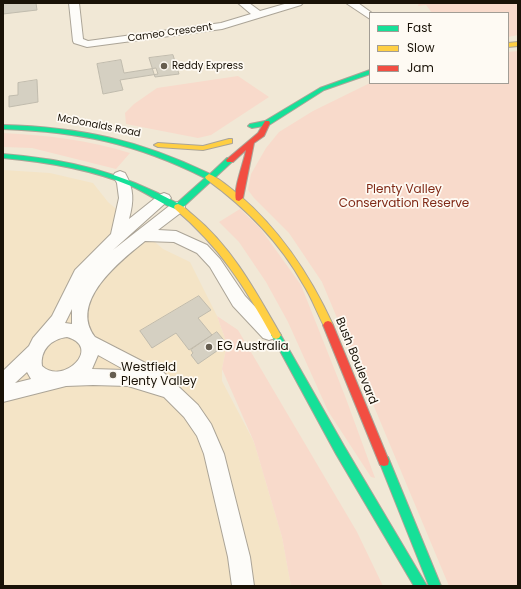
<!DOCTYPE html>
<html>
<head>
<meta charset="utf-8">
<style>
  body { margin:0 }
  #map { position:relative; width:521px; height:589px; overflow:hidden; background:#f1e8d6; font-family:Poppins,sans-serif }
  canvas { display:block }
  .frame { position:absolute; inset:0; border:4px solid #191207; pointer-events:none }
  .legend { position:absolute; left:369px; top:12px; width:140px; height:72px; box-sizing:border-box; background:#fefaf3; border:1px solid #a29d95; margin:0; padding:5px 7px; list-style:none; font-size:12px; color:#191207 }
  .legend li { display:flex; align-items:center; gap:8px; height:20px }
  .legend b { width:20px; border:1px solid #a29d95 }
</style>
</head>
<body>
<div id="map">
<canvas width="521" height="589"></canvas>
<div class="frame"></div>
<ul class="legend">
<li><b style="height:5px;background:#16e098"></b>Fast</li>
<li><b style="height:5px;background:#ffcf43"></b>Slow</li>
<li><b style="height:5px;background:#f24e42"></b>Jam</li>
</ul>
</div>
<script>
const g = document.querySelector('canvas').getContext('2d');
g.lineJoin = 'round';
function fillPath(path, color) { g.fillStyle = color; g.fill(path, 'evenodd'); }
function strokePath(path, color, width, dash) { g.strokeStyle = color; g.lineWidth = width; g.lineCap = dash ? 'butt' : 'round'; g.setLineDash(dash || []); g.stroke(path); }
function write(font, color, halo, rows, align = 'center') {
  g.font = font + ' Poppins,sans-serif'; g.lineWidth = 3.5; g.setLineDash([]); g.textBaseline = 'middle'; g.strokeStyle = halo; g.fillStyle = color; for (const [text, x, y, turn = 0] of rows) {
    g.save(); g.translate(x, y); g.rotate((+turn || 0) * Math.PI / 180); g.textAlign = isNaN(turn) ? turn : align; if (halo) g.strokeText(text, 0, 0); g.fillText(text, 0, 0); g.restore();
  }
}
fillPath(new Path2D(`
  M3,170L50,173L93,183L108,202L163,249L190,262L217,316L227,344L222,369V381L254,442L282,537L291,586H3Z`), '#f4e4c6');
fillPath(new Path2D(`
  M419,3H518V35L508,37V13H432L426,5L418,6Z
  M518,51V586H449L322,282L289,233L254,198L248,190L251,174L266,148L279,132L313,111L370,83H508V52Z
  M238,76L269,97L211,135L198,138L126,124L125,113L134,104L157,88Z
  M3,133C46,135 89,140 130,153L116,169L32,148L3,147Z
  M240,209L260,228L301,285L345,396L375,478L371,477L328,411L288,322L266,282L239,242L219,222Z
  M217,316L238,330L357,532L383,586H291L282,537L254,442L222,369L227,344Z`), '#f8dacb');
const building = new Path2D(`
  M3,3H36L37,10L3,14Z
  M173,55L179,74L155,77L149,58Z
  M121,60L124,73L156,68L158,74L120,80L123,90L103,94L97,64Z
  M37,80L38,102L9,107V96L18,95V83Z
  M199,296L211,310L198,318L212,335L189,350L176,333L152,348L140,331Z
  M217,332L227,344L198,364L191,355L193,353L191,350Z`);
fillPath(building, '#d5d0c2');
strokePath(building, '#c0bbad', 1);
const street = new Path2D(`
  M69,3H79L83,39L88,41L221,23L251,14L238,3H249L260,11L288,3H303L301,5L222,29L87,47L74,43L73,41Z
  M346,3H358L372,13H370V19Z
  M120,171L125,173C134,189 134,201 129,219L159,195L164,193L169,195L171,198L113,250L173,203L178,202L183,203L185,207L183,211L158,230L176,231L207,245L220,259L245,296L275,328L277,333L275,338L269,340L263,338L233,306L210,267L197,253L174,242L145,241C120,261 68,302 95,337L163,372L198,405L211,424L224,454L250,557L254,586H232L228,557L204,454L197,436L184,417L164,397L128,386L93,385L66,386L3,402V371L29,346L33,338L52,316L75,270L111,234L119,198L117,183L113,176L115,173ZM72,309V324L65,323ZM67,337C103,347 63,386 42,366C40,350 51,339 67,337ZM98,355L125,370L92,369ZM27,372L31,379L15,383Z`);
const fast = new Path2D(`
  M370,70V74L324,90L269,125L252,128L248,126L250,124L265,121L320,88Z
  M3,125C80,127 140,140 210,174L227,158H233L234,160L181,209L178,210C163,205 147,193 131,186C90,169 48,162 3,158V154C67,159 121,172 177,203L205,178C135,143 80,132 3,129Z
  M276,331L279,332L344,446L427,586H414L336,454L273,338L271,335L273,332Z
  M384,456L388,457L441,586H429L379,461L380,457Z`);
const slow = new Path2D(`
  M518,42V46L508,47V43Z
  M229,139H232V143L203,150L158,147L154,145L158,143L203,146Z
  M209,174C219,178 230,188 239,195C281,231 310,275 333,325L331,328L328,329L325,328C317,313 312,298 303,284C279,241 246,208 206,179L205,177Z
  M178,204C184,206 188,211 193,215C231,246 255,290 279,332L281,335L279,338L276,339L273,338C245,287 220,247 175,209L174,207L175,205Z`);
const jam = new Path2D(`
  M265,121H269L270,123L264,136L254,143L243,198L239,201L236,200C233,189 244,162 246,150L233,162H227L226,160L258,133Z
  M328,321L331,322L333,325L389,461L388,465L384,466L380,465L323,325L325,322Z`);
strokePath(street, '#aba497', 2);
strokePath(fast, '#aba497', 2);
strokePath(slow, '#aba497', 2);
strokePath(jam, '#aba497', 2);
fillPath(street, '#fdfcf9');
fillPath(fast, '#16e098');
fillPath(slow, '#ffcf43');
fillPath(jam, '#f24e42');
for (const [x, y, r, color] of [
  [164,66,4,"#655d4f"],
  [209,347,4,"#655d4f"],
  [113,375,4,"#655d4f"]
]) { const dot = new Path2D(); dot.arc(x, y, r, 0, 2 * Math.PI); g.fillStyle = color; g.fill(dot); strokePath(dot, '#fefaf3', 1.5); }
write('10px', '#191207', '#fefaf3', [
  ["Cameo Crescent",170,33,-8],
  ["McDonalds Road",99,126,11]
]);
write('10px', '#191207', '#fefaf3', [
  ["Reddy Express",172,66]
], 'left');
write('12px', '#802a17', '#fefaf3', [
  ["Plenty Valley",404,190],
  ["Conservation Reserve",404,204]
]);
write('12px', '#191207', '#fefaf3', [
  ["EG Australia",217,347],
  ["Westfield",121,368],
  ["Plenty Valley",121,382]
], 'left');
write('12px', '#191207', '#fefaf3', [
  ["Bush Boulevard",356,361,68]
]);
</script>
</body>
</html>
